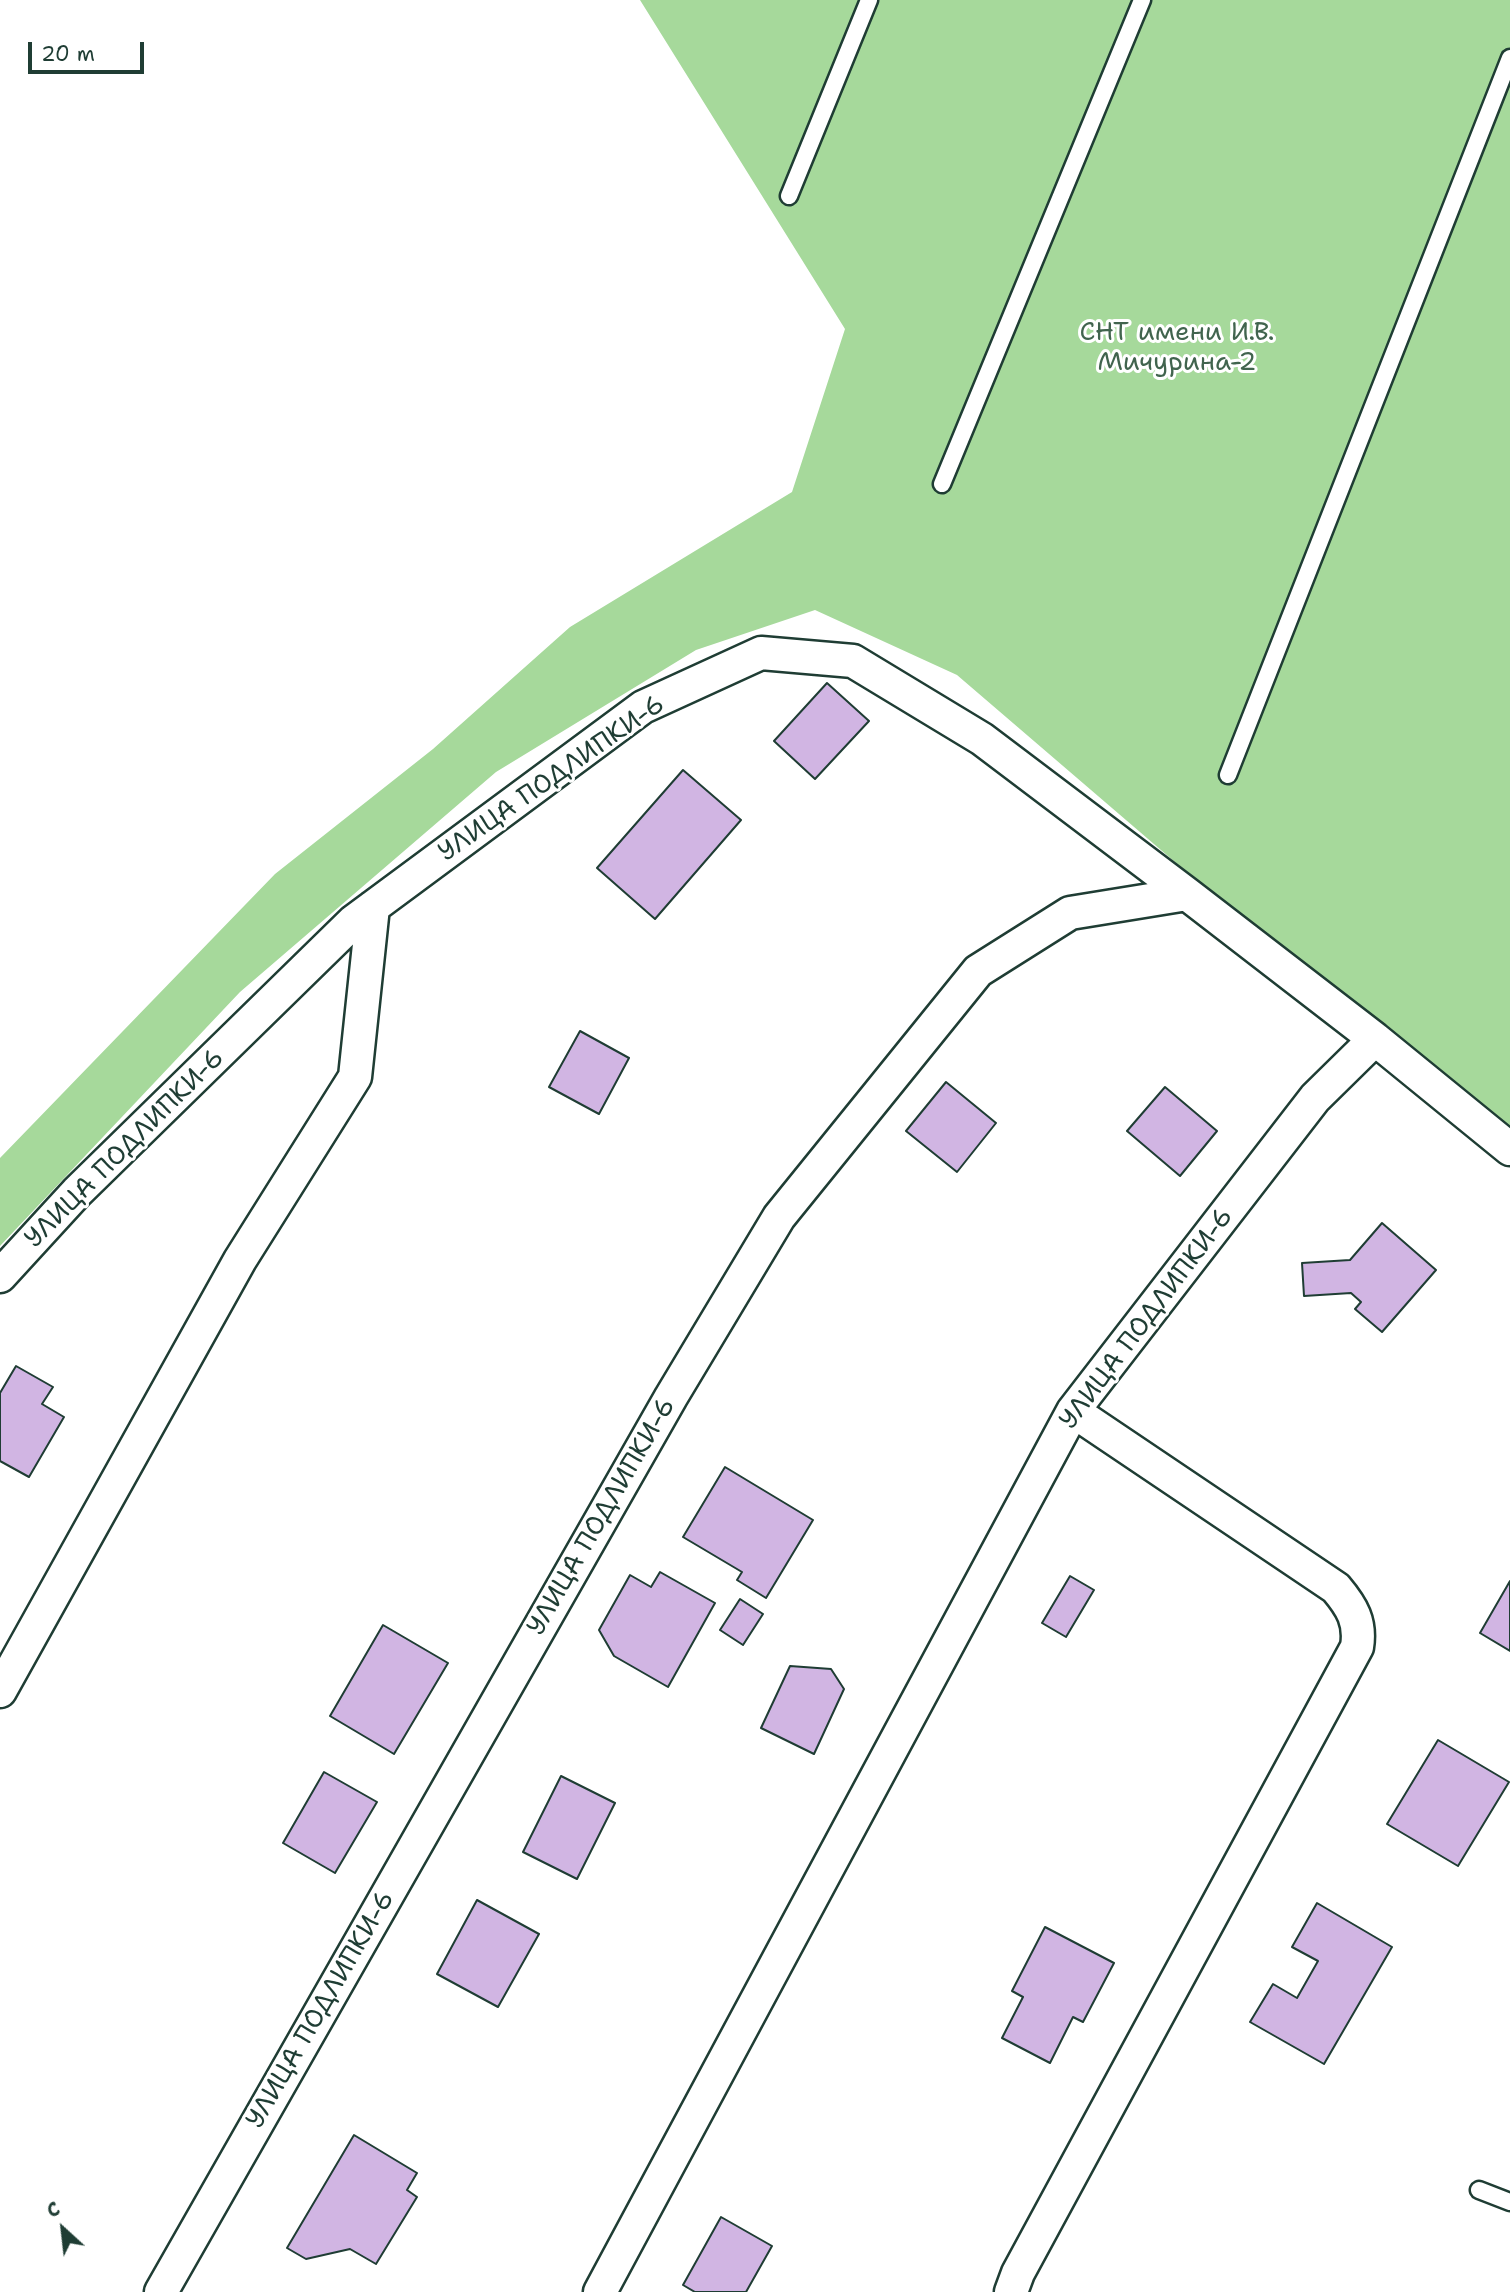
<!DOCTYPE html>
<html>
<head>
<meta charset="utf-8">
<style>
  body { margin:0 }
  #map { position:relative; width:1510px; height:2292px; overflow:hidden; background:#fff; font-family:"Shantell Sans",sans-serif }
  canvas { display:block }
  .north { position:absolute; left:28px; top:2194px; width:70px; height:70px; -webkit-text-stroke:5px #fff; paint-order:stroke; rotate:333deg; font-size:19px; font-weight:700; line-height:28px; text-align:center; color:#1f3d34 }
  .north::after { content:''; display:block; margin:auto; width:24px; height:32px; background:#1f3d34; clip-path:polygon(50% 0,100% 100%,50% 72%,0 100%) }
  .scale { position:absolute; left:28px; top:42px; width:116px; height:32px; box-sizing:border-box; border:4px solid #1f3d34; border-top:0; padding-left:9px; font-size:21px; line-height:24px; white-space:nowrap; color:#1f3d34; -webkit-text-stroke:5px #fff; paint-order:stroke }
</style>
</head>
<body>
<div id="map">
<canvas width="1510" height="2292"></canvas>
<div class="north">С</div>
<div class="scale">20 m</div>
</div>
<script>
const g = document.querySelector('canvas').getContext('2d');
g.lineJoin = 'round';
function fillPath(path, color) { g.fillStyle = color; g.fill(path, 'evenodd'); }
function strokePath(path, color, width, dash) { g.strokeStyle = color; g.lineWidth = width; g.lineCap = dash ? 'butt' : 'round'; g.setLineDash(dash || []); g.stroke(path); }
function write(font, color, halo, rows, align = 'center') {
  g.font = font + ' "Shantell Sans",sans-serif'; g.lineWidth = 6; g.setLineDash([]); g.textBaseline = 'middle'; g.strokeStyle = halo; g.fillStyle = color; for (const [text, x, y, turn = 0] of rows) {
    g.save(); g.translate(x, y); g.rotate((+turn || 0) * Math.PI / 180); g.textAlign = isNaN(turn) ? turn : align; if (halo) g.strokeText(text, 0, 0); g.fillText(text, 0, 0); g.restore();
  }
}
fillPath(new Path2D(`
  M640,0H1510V1129L1232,911L957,675L815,610L696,650L496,772L240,992L0,1246V1158L275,874L433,749L570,627L792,492L845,329Z`), '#a6d99b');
const building = new Path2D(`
  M827,683L869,721L815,779L774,741Z
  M683,770L741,820L655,919L597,868Z
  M580,1031L629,1058L599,1114L549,1087Z
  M946,1082L996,1123L957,1172L906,1131Z
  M1165,1087L1217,1131L1180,1176L1127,1131Z
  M1382,1223L1436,1270L1382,1332L1355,1309L1361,1302L1351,1293L1304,1296L1302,1263L1350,1260Z
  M16,1366L53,1387L42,1404L64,1417L29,1477L0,1461V1393Z
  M725,1467L813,1520L766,1598L737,1580L742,1572L683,1537Z
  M660,1572L715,1603L668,1687L614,1656L599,1630L630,1575L651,1587Z
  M1070,1576L1094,1590L1066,1637L1042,1623Z
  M1510,1581V1651L1480,1633Z
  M740,1599L763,1614L743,1645L720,1630Z
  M383,1625L448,1663L394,1754L330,1716Z
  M790,1666L831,1669L844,1689L814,1754L761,1728Z
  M1438,1740L1509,1782L1458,1866L1387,1824Z
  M324,1772L377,1802L335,1873L283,1843Z
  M561,1776L615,1803L577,1879L523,1852Z
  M477,1900L539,1934L498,2007L437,1974Z
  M1317,1903L1392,1947L1324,2064L1250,2022L1273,1984L1297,1998L1318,1961L1292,1947Z
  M1045,1927L1114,1963L1083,2022L1073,2017L1050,2063L1002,2038L1023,1997L1012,1991Z
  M354,2135L417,2173L407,2190L417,2197L376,2264L350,2249L306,2259L287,2248Z
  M721,2217L772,2246L746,2292H695L683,2285Z`);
fillPath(building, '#d1b5e3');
strokePath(building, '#1f3d34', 2);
const lane = new Path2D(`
  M789,196L869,0
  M942,484L1142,0
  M1228,775L1510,58
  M1479,2190L1510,2202`);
const street = new Path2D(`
  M0,1276L77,1192L354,921L643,707L761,653L853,661L982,739L1187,894L1375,1039L1510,1149
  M0,1691L240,1260L355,1077L373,907
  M161,2292L671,1397L779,1217L978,971L1070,913L1187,894
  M600,2292L1073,1411L1315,1098L1375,1039
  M1011,2292L1018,2273L1357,1647C1361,1622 1352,1607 1336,1588L1073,1411`);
strokePath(lane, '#1f3d34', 21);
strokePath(street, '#1f3d34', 37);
strokePath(lane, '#fff', 16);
strokePath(street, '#fff', 32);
write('26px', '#41644e', '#fff', [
  ["СНТ имени И.В.",1177,333],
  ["Мичурина-2",1177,363]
]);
write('26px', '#1f3d34', '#fff', [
  ["УЛИЦА ПОДЛИПКИ-6",552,779,-35],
  ["УЛИЦА ПОДЛИПКИ-6",125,1149,-45],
  ["УЛИЦА ПОДЛИПКИ-6",1147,1319,-53],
  ["УЛИЦА ПОДЛИПКИ-6",602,1517,-60],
  ["УЛИЦА ПОДЛИПКИ-6",321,2010,-60]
]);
</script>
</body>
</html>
